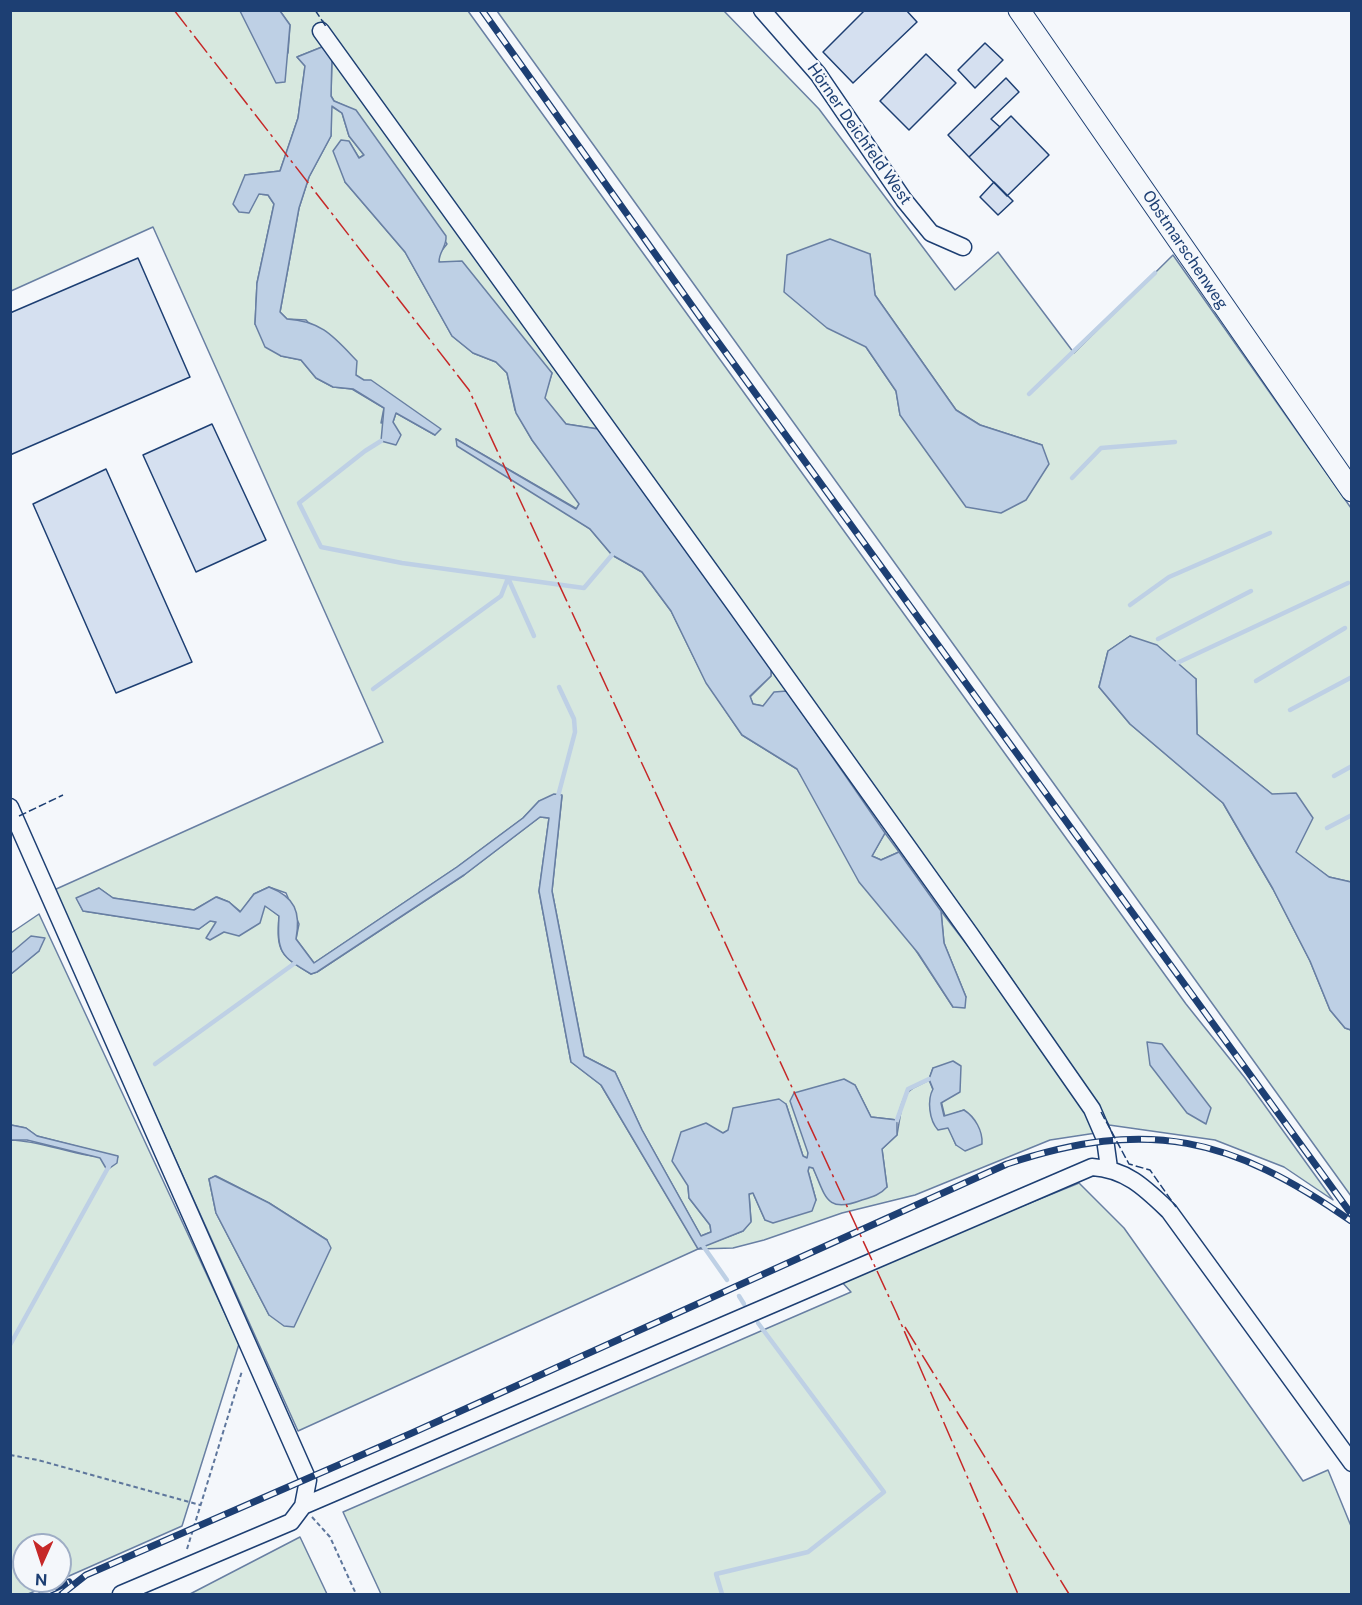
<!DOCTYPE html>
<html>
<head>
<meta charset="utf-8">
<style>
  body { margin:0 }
  #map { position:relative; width:1362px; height:1605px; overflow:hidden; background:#f4f7fb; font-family:"Public Sans",sans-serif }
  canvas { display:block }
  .frame { position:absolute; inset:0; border:12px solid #1d3f73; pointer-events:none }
  .north { position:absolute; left:12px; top:1533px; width:60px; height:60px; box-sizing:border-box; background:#f4f7fb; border:2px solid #9eadc5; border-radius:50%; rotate:183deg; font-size:16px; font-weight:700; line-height:24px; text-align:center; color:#1d3f73 }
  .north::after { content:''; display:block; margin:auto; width:21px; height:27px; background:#c62828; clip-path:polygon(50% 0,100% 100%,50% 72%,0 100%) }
</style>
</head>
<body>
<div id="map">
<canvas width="1362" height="1605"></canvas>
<div class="frame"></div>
<div class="north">N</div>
</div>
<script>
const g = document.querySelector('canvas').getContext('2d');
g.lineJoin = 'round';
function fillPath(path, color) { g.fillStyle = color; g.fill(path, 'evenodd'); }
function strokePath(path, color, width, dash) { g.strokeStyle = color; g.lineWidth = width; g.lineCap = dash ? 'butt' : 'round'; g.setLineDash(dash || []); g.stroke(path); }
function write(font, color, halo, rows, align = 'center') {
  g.font = font + ' "Public Sans",sans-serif'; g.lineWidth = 4.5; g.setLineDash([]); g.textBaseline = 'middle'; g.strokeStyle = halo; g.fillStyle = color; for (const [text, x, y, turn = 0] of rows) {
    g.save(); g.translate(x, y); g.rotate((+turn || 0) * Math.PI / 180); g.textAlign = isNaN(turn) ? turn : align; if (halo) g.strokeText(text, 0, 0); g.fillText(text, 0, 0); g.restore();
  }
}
const green = new Path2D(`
  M10,11H240L288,53L290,25L280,11H468L1186,1004L1245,1078L1333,1200L1284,1167L1215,1140L1109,1125L1003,966L323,21L322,47L297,57L305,66L298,118L280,171L245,175L259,194L268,195L274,204L257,283L255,324L281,356L301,360L316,378L333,387L352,389L384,408L381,423L393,422L396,413L435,435L356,375L306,320L287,319L280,312L299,208L309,177L331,136V106L342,113L349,136L364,155L359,158L349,142L345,182L405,252L452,336L473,353L496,362L507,373L515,410L532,440L580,503L577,509L456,439L590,529L612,555L642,572L671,611L705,680L742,735L797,769L953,1007L966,997L944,943L941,911C995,982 1055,1053 1096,1133L1050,1140L915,1195L842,1213L764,1240L733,1248L698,1249L298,1431L54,890L383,742L153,227L11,291ZM562,796L552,891L584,1056L615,1072L642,1130L701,1236L711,1232L710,1225L689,1198L688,1186L723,1133L786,1104L803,1156L808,1159V1153L855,1085L871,1117L897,1120C903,1095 905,1090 929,1079L933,1068L945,1117L964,1110L956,1145L929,1080L909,1090L902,1105L897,1135L882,1149L887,1187L826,1196L813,1168L809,1167L808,1171L816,1200L765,1220L753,1193L749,1194L751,1221L743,1231L698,1248L601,1085L571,1062L539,891L549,818L540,817L464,875L317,972L311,974C280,956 276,951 279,916L265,905L217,922L210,921L199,929L83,911L77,899L99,888L113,898L194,910L217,897L229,902L241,912L254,894L269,887L286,893L299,924L296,939L314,963L457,867L523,818L539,801ZM216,1176L269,1203L327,1240L269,1315L216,1213L209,1179Z
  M497,11H724L819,109L955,290L998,252L1074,353L1173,255L1351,508V882L1329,877L1295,852L1272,794L1197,734L1196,679L1130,636L1108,651L1099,687L1130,724L1223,803L1273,889L1310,961L1330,1010L1345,1028L1351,1030V1196ZM870,254L875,295L956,410L980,425L1042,445L900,415L896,391L866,347Z
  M332,57L598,429L566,424L544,398L552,373L446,264L439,262V254L447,244L356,111L334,101L331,96Z
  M771,668L787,691L763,706L753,704L750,697L771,676Z
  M885,833L899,852L881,860L872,856Z
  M39,914L239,1344L182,1526L60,1580V1545H24V1581H59L28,1594H10L11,1140C47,1141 81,1160 118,1157L37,1136L26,1128L11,1125V974L39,951L11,953V933Z
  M1079,1183L1124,1228L1303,1481L1328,1470L1351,1526V1594H381L343,1512L851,1292L840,1280Z
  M300,1537L327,1594H190Z`);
fillPath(green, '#d7e8df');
strokePath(green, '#687fa3', 1.5);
const water = new Path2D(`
  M240,11H280L290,25L285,82L276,83Z
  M322,47L332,57L331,96L334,101L356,110L446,236C447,247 439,251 439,262L462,261L552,373L545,398L566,424L598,429L771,668V676L750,696L753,704L763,706L774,692L787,691L885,833L872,856L881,860L899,852L941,911L944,943L966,997L965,1008L953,1007L918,953L859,882L797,769L742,735L706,683L671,611L642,572L612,555L590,529L457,446L456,439L576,509L579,504L532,440L516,413L507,373L496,362L473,353L452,336L405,252L345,182L333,151L341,140L349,141L359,158L364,155L349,136L342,113L332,106L331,136L309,177L299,208L280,312L287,319C322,321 334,337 357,361L356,375L364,380H371L441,429L435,435L396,413L393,422L401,435L396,445L381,441L384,408L353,389L333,387L316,378L301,360L281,356L265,347L255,324L257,283L274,204L268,195L259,194L249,213L239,212L233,204L245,175L280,171L298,118L305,66L297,57Z
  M830,239L870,254L875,295L956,410L980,425L1042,445L1049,464L1026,500L1001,513L966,507L900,415L896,391L866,347L827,328L784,292L787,255Z
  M1130,636L1157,645L1196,679L1197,734L1272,794L1296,793L1313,818L1296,852L1329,877L1351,882V1030L1345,1028L1330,1010L1310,961L1273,889L1223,803L1130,724L1099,687L1108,651Z
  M554,794L562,795L552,891L584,1056L615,1072L642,1130L701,1236L711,1232L710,1225L689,1198L688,1186L672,1161L681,1132L706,1123L723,1133L728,1130L733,1108L779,1099L786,1104L803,1156L807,1158L808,1153L790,1101L794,1093L844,1079L855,1085L871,1117L897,1120V1135L882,1149L887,1187C880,1195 872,1197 862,1200C826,1214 826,1197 813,1168L809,1167L808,1171L816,1200L812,1211L773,1223L765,1220L753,1193L749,1194L751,1222L743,1231L698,1249L601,1085L571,1062L539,891L549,818L540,817L464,875L317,972L311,974C280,956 277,952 279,916L265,906L260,923L239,936L224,932L210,940L206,938L216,922L210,921L199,929L83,911L76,898L99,888L113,898L194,910L216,897L229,902L240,912L254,894L269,887C295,897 301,912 296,939L314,963L457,867L523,818L539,801Z
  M31,936L45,938L39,951L11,974V953Z
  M1147,1042L1162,1044L1211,1108L1206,1124L1187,1113L1150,1065Z
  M953,1061L961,1066L960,1092L941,1103L944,1116L964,1110C975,1117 983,1131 982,1144L965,1151L956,1145L948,1128L938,1130C929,1120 927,1100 933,1089L929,1079L933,1068Z
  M11,1125L26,1128L37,1136L118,1156L117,1163L107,1170L100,1158L27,1140H11Z
  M215,1176L269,1203L327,1240L331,1248L294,1327L284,1326L269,1315L216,1213L209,1179Z`);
fillPath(water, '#bed0e5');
strokePath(water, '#687fa3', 1.5);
strokePath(new Path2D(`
  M1029,394L1155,273
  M381,441L365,451L299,503L321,547L402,563L584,588L612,555
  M1072,478L1101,448L1175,442
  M1130,605L1169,577L1270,533
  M1158,639L1251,591
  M1177,663L1348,583
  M1256,681L1345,628
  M373,689L501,596L508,578L534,636
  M1290,710L1352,677
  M1334,776L1352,766
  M557,800L575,732L574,719L559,687
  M1327,828L1352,815
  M155,1064L295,963
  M897,1120L908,1089L929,1079
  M701,1243L727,1280
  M739,1296L744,1304
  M10,1345L109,1166
  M722,1594L716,1574L808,1552L884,1492L758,1323`), '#bed0e5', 4.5);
const building = new Path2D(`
  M865,10H906L917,22L853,83L823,52Z
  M985,43L1003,60L975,88L958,70Z
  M926,54L956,83L909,130L880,101Z
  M1006,78L1019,92L991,119L1000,127L969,157L948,135Z
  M1011,116L1049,155L1007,196L969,157Z
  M994,182L1013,201L998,215L980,197Z
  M138,258L190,377L10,455V313Z
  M212,424L266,540L196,572L143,455Z
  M106,469L192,662L116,693L33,504Z`);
fillPath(building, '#d5e0f0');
strokePath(building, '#1d3f73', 1.5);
const minor = new Path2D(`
  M762,10L818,74L904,200L931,233L963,247
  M321,31L735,605L970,934L1092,1109L1105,1139L1109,1168
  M10,807L308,1480L303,1506L291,1522L121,1594
  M303,1506L1092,1167C1126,1169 1145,1188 1169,1211L1352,1463`);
const major = new Path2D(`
  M1019,10L1352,491`);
strokePath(minor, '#1d3f73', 19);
strokePath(major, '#1d3f73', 23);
strokePath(new Path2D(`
  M10,1455L38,1460L200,1505
  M312,1517L330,1537L356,1594
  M187,1549L242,1371`), '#5e769c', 2, [4.5, 3]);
strokePath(minor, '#f4f7fb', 16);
strokePath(major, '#f4f7fb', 21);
const rail = new Path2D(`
  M482,10L705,324L1352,1215
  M42,1594L69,1582
  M62,1594L86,1575L412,1433L1007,1164C1148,1117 1231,1137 1351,1221`);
strokePath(rail, '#1d3f73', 7);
strokePath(rail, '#f4f7fb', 4.5, [14]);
strokePath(new Path2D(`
  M315,10L327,28
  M19,816L63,795
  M1101,1112L1129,1164L1150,1170L1176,1207`), '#1d3f73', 1.5, [8, 3]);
strokePath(new Path2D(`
  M174,10L469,390L896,1312L1018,1594
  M905,1327L1069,1594`), '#c62828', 1.5, [21, 4.5, 3, 4.5]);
write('16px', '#1d3f73', '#f4f7fb', [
  ["Hörner Deichfeld West",859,134,55],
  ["Obstmarschenweg",1185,250,56]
]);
</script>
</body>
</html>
